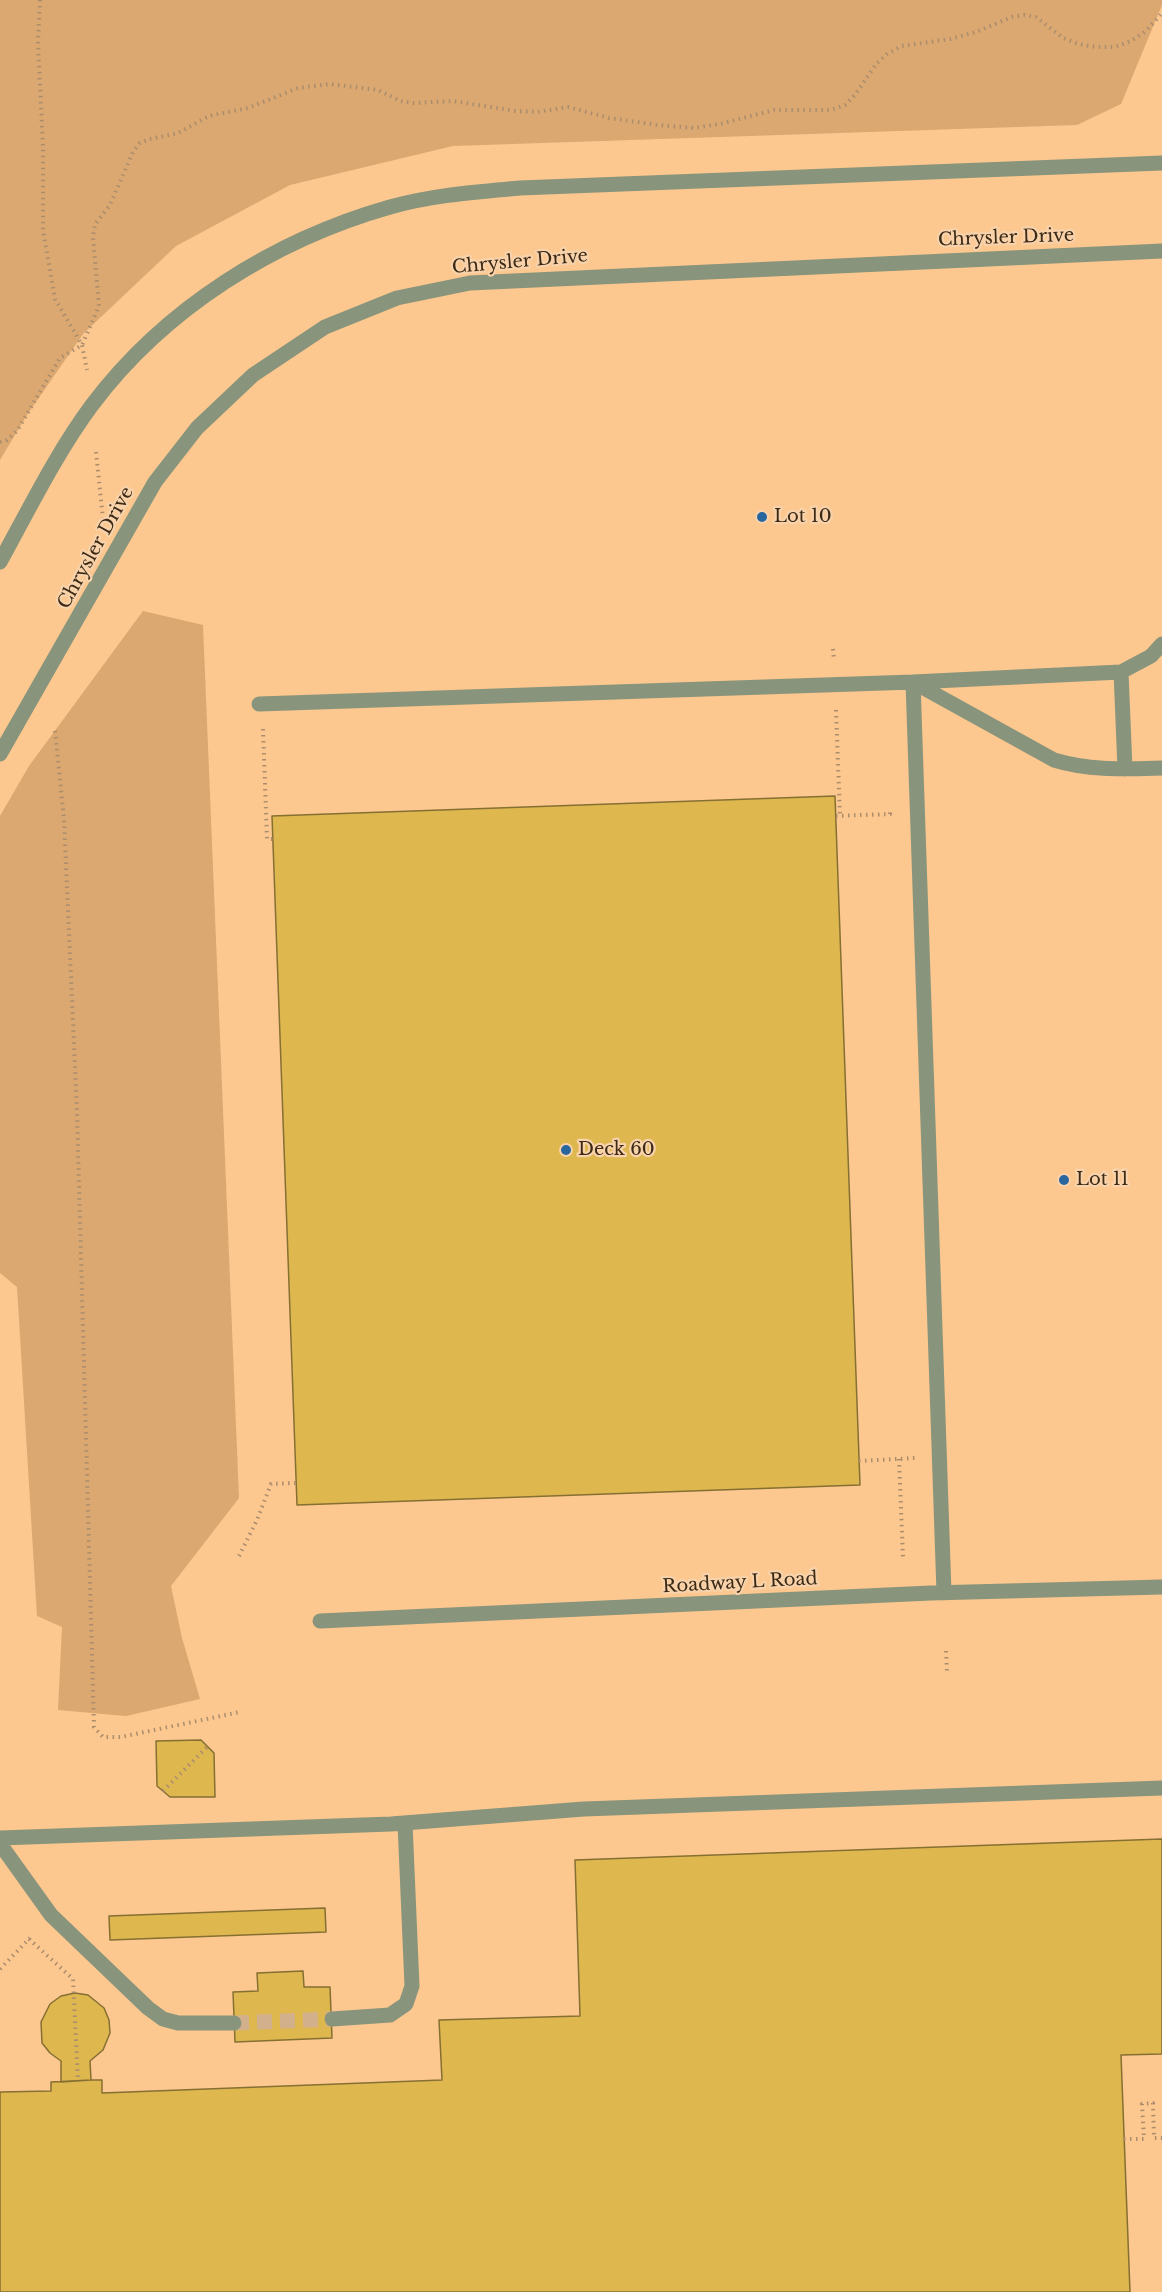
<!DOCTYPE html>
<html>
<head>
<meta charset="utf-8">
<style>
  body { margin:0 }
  canvas { display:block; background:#f8d2aa }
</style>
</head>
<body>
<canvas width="1162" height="2292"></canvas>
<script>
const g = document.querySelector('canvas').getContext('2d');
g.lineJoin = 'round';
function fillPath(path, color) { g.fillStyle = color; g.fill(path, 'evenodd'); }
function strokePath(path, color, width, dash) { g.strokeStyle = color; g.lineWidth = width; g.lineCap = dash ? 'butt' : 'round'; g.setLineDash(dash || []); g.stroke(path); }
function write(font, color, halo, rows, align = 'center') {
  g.font = font + ' "Libre Baskerville",serif'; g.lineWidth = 4.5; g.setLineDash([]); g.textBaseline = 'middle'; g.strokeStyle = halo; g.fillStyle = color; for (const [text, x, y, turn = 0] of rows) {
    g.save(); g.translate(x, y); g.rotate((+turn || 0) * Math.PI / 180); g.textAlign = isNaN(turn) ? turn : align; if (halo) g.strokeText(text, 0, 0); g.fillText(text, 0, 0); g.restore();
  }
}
fillPath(new Path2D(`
  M0,0H1162V2292H0Z`), '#fcc88f');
fillPath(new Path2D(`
  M0,0H1162V5L1121,104L1077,125L453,146L290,185L176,246L83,334L27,415L0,460Z
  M143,611L203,625L239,1498L171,1586L182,1638L200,1699L126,1716L58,1710L62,1627L37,1616L17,1287L0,1273V816L29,766Z`), '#daa870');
const building = new Path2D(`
  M835,796L860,1485L297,1505L272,816Z
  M201,1740L214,1753L215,1797H170L157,1786L156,1741Z
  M1162,1839V2054L1121,2055L1130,2292H0V2092L51,2091V2082L91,2080H102V2093L442,2080L439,2020L580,2016L575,1860Z
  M325,1908L326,1932L110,1940L109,1916Z
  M303,1971L304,1987H330L332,2038L235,2042L233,1992L258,1991L257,1973Z
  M75,1993L88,1995L104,2008L109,2020L110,2033L103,2050L90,2061L91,2080L61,2082V2061L50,2053L42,2043L41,2022L50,2004L61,1996Z`);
fillPath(building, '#deb74f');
strokePath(building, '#866f33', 1.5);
strokePath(new Path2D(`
  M234,2023L332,2019`), '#d2b08c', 15, [15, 8]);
strokePath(new Path2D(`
  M40,0L38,43L43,147V230L55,299L82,345L87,370
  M0,442L7,440L17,431L60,358L82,345L99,306L93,237L95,224L110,205L133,152L140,143L150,139L178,133L209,116L248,108L298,88L330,84L378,90L400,101L413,103L453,101L516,111L537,112L568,107L609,118L658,125L694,128L720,124L774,110H831L845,105L855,95L876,64L887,54L902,46L950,39L976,32L1012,17L1024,15L1036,17L1063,38L1078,44L1096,47H1115L1131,41L1146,31L1162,13
  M96,452L103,519
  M833,649L834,660
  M836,710L840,816
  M263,729L267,839H273
  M55,731L64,819L77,1112L94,1727L103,1737H121L240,1712
  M836,816L890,814V812
  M899,1459L903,1558
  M859,1461L915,1458
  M239,1556L257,1520L271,1484L296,1483
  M946,1651L947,1671
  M163,1791L207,1747
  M29,1939L73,1979L78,2081
  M0,1969L30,1938
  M1124,2139H1144L1142,2104L1153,2103L1154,2138H1162`), '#ab8d6d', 4, [1.5, 4.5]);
strokePath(new Path2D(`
  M0,562C28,511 57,452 92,405C165,308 274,240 390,207C432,195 476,192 520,188L1162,163
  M1121,672L1125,769
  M259,704L913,682L1054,760C1090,771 1125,769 1162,768
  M0,754L155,482L197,428L253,375L325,327L397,298L470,283L1162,251
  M944,1593L913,682L1121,672L1151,656L1162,644
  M320,1621L931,1593L1162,1587
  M0,1838L391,1824L584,1809L1162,1788
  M0,1844L51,1915L148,2008L163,2019L178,2023H234
  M332,2019L390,2015L406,2004L412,1986L405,1823`), '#88947b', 15);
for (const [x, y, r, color] of [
  [762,517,6,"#28669d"],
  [566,1150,6,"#28669d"],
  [1064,1180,6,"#28669d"]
]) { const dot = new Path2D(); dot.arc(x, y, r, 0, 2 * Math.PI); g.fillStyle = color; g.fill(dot); strokePath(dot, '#f8d2aa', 2); }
write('18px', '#3c2a16', '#f8d2aa', [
  ["Chrysler Drive",1006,238,-2],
  ["Chrysler Drive",520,262,-5],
  ["Chrysler Drive",96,548,-61],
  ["Roadway L Road",740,1583,-3]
]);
write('18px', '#3c2a16', '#f8d2aa', [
  ["Lot 10",774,517],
  ["Deck 60",578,1150],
  ["Lot 11",1076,1180]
], 'left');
</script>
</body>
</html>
